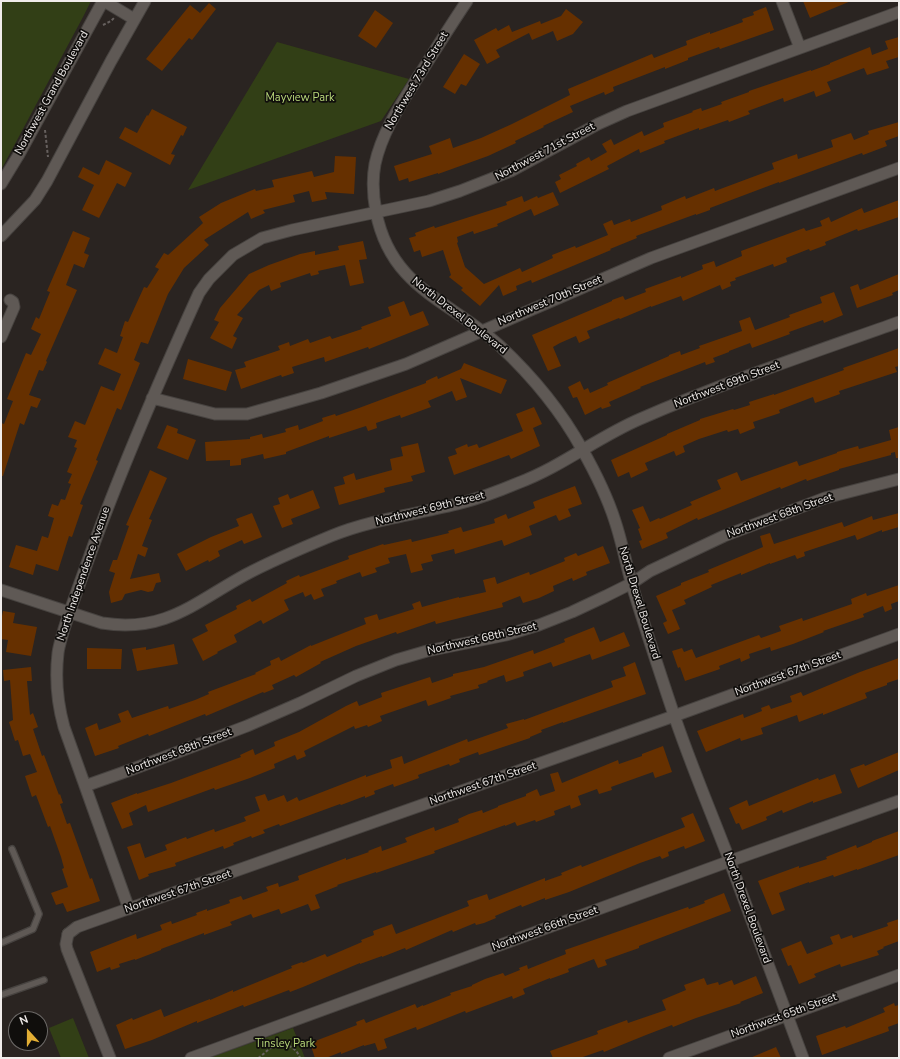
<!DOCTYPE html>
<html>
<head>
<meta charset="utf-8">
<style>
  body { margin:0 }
  #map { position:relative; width:900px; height:1059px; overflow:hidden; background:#2a2421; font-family:"Nunito Sans",sans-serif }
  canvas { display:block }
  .frame { position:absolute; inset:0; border:2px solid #f0ecea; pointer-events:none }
  .north { position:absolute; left:8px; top:1011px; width:40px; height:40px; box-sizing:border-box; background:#100e0c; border:1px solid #6a6765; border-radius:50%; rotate:339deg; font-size:11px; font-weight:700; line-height:16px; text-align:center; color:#f0ecea }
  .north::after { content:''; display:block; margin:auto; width:14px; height:18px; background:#e2ae34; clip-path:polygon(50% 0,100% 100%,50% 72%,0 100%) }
</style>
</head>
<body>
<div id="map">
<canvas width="900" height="1059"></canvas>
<div class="frame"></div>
<div class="north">N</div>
</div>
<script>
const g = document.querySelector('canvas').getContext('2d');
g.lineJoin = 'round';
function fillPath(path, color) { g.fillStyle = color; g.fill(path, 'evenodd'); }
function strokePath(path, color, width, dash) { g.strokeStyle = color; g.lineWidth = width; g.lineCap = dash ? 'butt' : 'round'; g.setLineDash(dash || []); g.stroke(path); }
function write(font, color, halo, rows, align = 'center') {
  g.font = font + ' "Nunito Sans",sans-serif'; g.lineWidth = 3.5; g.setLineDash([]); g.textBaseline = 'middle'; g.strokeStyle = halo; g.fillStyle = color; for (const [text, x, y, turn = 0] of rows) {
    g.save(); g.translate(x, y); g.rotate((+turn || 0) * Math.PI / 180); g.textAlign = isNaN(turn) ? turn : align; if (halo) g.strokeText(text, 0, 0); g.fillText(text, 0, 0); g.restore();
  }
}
fillPath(new Path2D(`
  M1,1H91L83,17L1,170Z
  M277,42L409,79L381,121L188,190Z
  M73,1018L89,1058H61L49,1028Z
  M293,1028L305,1058H209Z`), '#323f16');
fillPath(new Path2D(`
  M803,1H851L810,18Z
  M209,3L216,9L192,40L189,38L162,71L146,59L190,5L200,13Z
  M766,7L774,30L720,49L719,47L688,58V60L665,69V67L613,87L614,91L605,95L604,92L570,106L573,112L543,126L544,127L515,141L516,143L488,156L438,174V173L409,182L408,178L399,181L394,166L432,154L429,146L450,138L453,148L481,138L512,124L570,95L568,89L652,54L654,58L687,45L686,41L710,32V34L743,22L742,19L754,15L753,12Z
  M566,9L583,22L573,34L557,41L553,31L532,40L529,33L496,50L500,57L487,64L474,40L496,28L498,31L509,25L512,32L540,21L541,24L561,16Z
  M375,10L393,23L376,48L358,36Z
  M899,37V57L886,61L889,68L867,75L864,68L827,82L831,91L816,97L814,91L784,102L783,98L748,111L750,114L729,122L728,120L699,130V128L664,141L665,143L640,153L639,149L607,166L609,169L560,193L555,182L561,179L559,175L577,166L576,164L589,157L591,161L607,152L602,144L611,139L614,145L642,131L644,136L664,127L663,123L693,112L692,111L701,108L702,111L722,104L721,102L749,92V91L811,70V71L830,64V63L870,47L872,55L888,49L885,41Z
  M464,54L480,64L466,86L461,84L455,94L443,87Z
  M152,109L187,127L183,136L181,135L171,154L175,155L170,165L119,138L125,127L137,133L147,115L148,116Z
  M899,122V136L885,141L887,146L863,155L862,153L779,183V182L710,208V210L696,215V214L636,236L637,238L610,249L611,250L532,283L531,280L516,286L517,290L503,296L499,285L480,306L461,290L463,288L449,277L451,275L443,250L422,257L420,250L414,252L409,238L416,236L415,233L434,226L435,228L507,205L506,202L522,196L524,202L537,196L538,198L553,192L559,205L534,216L531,209L497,224L498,226L474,234L473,231L457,237L458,242L457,243L465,267L484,284L520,268L522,272L553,258L552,255L575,246L576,248L608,235L603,224L612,220L614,225L630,219L631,222L662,210L661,206L685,196L686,199L714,188L715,191L774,169L772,163L797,154L798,159L833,147L831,140L851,133L854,140L869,134L868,131Z
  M335,156L356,157L354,194L325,192L327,199L312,202L309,191L293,195L295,202L263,210L265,213L251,219L248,212L204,240L209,245L184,268L168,294L148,344L141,342L134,360L140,363L121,410L117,408L96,460L98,461L80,504L83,505L72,537L69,536L58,571L36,564L33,575L9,567L16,545L37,551L42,536L48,538L54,518L48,516L52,504L58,506L61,499L65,500L71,484L68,483L72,474L67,472L77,448L74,447L77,440L68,437L75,421L85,425L101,386L114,391L121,374L98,364L105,348L117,353L123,337L120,336L125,321L128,322L144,287L147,288L159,269L155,267L164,253L168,255L203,223L199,217L221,203L255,189L256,191L274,187L272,180L312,171L314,177L334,172Z
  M106,160L132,173L125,187L117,183L99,218L82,210L94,185L78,177L83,167L99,175Z
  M899,200V217L858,231L857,229L825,242L826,245L810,251L809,249L786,258L787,262L774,267L773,264L735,278L736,280L730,282L731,286L722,290L720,285L683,301L681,296L651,307V306L620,319L619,318L587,331L590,338L579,343L576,336L560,343L553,347L561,366L548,371L532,335L612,301V300L623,296L625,300L646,292L645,289L681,276V278L703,269L702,265L714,261L716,267L742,256L741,251L804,228L806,231L822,226L820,221L829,217L831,222L862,208L864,213Z
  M73,231L90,238L84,253L89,255L84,268L74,264L66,285L77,290L46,361L47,362L43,371L39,370L29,395L41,399L37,408L31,406L24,425L20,423L3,476H1V423L4,424L13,401L7,399L26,353L31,355L41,334L31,329L36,317L39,319L50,292L47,291Z
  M363,241L367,259L359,260L364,283L350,286L345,265L318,271L319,274L311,276L310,273L280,283L281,287L271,291L269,285L259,290L237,315L243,318L233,336L237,338L232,349L210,338L219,322L214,320L220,308L249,274L269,265L300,254L315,251V255L339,250L338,246Z
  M899,274V290L892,293L893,295L857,308L850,287L858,284L860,290Z
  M834,292L843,315L824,323L823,320L789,332L790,334L752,348L750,343L729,351V352L713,358L715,362L706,365L705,362L640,387L641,388L609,402L611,406L602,409L601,407L585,415L577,397L573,398L568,387L580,381L584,390L588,388L590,393L608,385L607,383L669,356V355L680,351L681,355L700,348L699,346L742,331L739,321L750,317L755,330L790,317L789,315L822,303L820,297Z
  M404,301L410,316L423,311L429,325L369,349L368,347L325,362L324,357L292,367L294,373L282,377L281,375L241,389L235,370L246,367L244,362L280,350L278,346L289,342L290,346L308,339L310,343L330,336L332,339L362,329L361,327L391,316L388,307Z
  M899,348V366L895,367L897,372L839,391L840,394L815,403L813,397L779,410L780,413L753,422L755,428L740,434L738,429L728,432L727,430L699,439L683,446L685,452L676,456L674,451L645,463L648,470L631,478L629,472L618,477L611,460L667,435V434L700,420V419L733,409L734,410L750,405L749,402L774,394V395L844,370L843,368Z
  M188,359L232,372L226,391L183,379Z
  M464,363L507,380L501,394L460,378L467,397L456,401L452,391L428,401L431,407L401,418L400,415L376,423L377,428L368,431L366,426L329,438V436L286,452V454L264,459L263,454L241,459V465L230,466V460L206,461L205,442L250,439V437L262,434L263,438L286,432L285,429L298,425L299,430L323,421L322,418L335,414L336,416L359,408L426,383V381L437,376L438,379L461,369Z
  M534,407L542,424L533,428L540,446L511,459L509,455L454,475L448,457L457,454L455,449L467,444L468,447L477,444L479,448L523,431L516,414Z
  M167,425L178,429L177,433L196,440L188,460L157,448Z
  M899,427V458H896L895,452L891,453V455L839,469V470L807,481L806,479L781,489L780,487L698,520L697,518L666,533L668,538L642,549L639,541L642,540L638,529L640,528L632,510L643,506L650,522L659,518L660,519L692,505L690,502L721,489L717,480L737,472L741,481L797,461L799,466L837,453V452L858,446L859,449L891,440L889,430Z
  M418,443L425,472L411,476L413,481L384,488L385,492L339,505L334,487L345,484L343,477L354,473L356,480L392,470L390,459L403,456L401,447Z
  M150,470L167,478L149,519L152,520L142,546L148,548L145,557L138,554L130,579L159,573L161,582L156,583L153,591L148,592L141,590L125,594L122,600L111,603L109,592L115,573L109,571L113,560H117L129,526L126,525Z
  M575,486L582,504L568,509L571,516L559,521L556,515L529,526L532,535L504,546L502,540L455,554L454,549L431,555L433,561L421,564L423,570L411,573L406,554L388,558L390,563L375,568L377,572L362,577L360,572L336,581L337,583L321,589L324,596L314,600L311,594L305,597L303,592L284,600L289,610L263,624L261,620L234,635L237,642L217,652L218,653L203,661L192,639L208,631L205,625L237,609L236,606L250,599L252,602L287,583L286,581L299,575L300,577L349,559L348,556L383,544L384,545L411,539L412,542L449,533L448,531L461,527L463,532L495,523L494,519L506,514L508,519L535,508L533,502Z
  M313,490L320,508L291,519L293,524L282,528L273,506L280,504L278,498L288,494L290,499Z
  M252,513L262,537L244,544L242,540L218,551L220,556L209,562L208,560L186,571L177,554L211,537L239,526L236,519Z
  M899,513V527L882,532V530L857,540L855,535L804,552L805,556L797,559L795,555L770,564V563L741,575V573L711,585L712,587L684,600L686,604L672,610L680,629L668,634L663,623L667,621L656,596L681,585V583L709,572L708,570L763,547L760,536L770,533L774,544L842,522L844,527L872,516L873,520Z
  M603,546L610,563L586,572L587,575L573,581L572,578L553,586L554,591L539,598L523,603L520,596L502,603L503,607L436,624L435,621L397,634L396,632L356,646L320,662L321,663L296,677L294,675L272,685L274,689L264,693L263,692L206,716L205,714L149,736L148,734L118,746L119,748L95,756L85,728L97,723L99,730L121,722L118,714L128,710L132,718L168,706L169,709L195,700L209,694L208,692L256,674L255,673L271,665L270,661L279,657L281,661L311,645V646L366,624L364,618L377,614L379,620L414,609L412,604L420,601L422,607L459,597V598L486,592L483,580L495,577L497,584L529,572L530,575L565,561L564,558L576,553L578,556Z
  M899,585V601L891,604L892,609L885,612L883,606L863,614L864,617L823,631L824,632L793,644L771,651L770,647L749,654L750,658L741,662L740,658L719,666L720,669L685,681L680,667L678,668L672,651L682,648L684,652L692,649L696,658L759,635L761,638L781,631L779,626L802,618L803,621L852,604L851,599L866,593L867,596Z
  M3,611L15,613L13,623L37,627L31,656L6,652L8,640L1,639V621Z
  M594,627L600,642L624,632L630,646L592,660L590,654L553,667L551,662L523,672L524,676L506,682L504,675L487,681L488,682L478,685L479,688L450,696L451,698L428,706L426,700L380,716L382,721L368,727L367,725L355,729L354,726L304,751L306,756L297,760L295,755L274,764L275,768L250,778L215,790L214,788L148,812L146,805L129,813L133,825L122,829L111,803L137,793V794L171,783L241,757L240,755L253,749L255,755L275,746L274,742L299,732L346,706L357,701L359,706L382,697L381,693L430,677L432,683L453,676V674L484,667L533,650L534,654L565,642L564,639Z
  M174,644L178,664L137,671L132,649L146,647V650Z
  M87,648L122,649L121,669H87Z
  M899,658V679L887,683V685L865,693L867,698L823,715V713L799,722L797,715L761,728L763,734L741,741L740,738L706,752L697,731L743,714L744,718L762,711L761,708L769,705L771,709L792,702L790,696L801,692L803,696L860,672Z
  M635,662L646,694L563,723V722L541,730L542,732L530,737V738L479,755L478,752L459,759L460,762L450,766L449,764L418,775L419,778L394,787L393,784L374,791L375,794L365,798V796L341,805L340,804L280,826L279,824L263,830L265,833L252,838L251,836L233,843L234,845L224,849L223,846L175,863L176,866L148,874L149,876L139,880L127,847L140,843L145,858L167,850L165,845L186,837L187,839L214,829L215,832L246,821L244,817L260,811L255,797L265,794L268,801L284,795L287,802L297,797L299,801L366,775V777L392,768L390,760L402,756L404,764L467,739L468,742L508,728L506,724L524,719V720L613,687L611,681L626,676L623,667Z
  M31,667L32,681H27L30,715L33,713L38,727L33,729L42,756L44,755L59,795L60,794L63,803L60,804L67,824L70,823L90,879L92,878L100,901L67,912L63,903L56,905L51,893L68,887L62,869L64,868L61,857L50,826L48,827L36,795L32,797L25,776L37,772L30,754L23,756L18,740L15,741L9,722L13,720L10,680L4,681L3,670Z
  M663,746L672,772L655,778L653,772L611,787L612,790L599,794L597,789L578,796L581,805L571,809L570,805L554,811L555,815L536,822L535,820L517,826L515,822L505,826V825L434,851L435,853L426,856L376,873V872L337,885L338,886L315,895L320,908L311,911L308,904L281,914L279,909L253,918L251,914L230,922L232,925L204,935V933L161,949V950L135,960V959L119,964L120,967L111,970L110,967L97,972L90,952L136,934L137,939L162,930L160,925L171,921L172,924L197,915L196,913L207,909V911L230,903L229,900L241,896L243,900L268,891L266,887L278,883L279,887L299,880L298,876L346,858V860L369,852L368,851L381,846L382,851L407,842L405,838L434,827L435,831L459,822L458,819L469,814L482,810L483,813L498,807V806L526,796V794L537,789L540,796L555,791L550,774L558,772L562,783L618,760L619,764L642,756V754Z
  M899,752V770L858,788L850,769L864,764L865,766Z
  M835,774L842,793L813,803V801L783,813L782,810L766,817L767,820L742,830L739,823L736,824L729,808L747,800L749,806L818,778L819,780Z
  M693,813L705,841L685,849L684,846L668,852L669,856L662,859L660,856L640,863L569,892L545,900V898L522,907L521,905L495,916L496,918L484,923L476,925L475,923L453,932L452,930L406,950L405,948L382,957V956L360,964V963L303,987L290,992L289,990L244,1007L243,1005L197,1023V1021L152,1040L125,1049L116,1025L132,1018L133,1020L161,1009L164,1017L210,999V1000L233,990V992L292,968L291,966L302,962L303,963L325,954L327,957L362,942L361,940L374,935L373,931L392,924L396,934L469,906L467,901L487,894L489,900L545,878V881L562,875L561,873L581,865L582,867L685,827L681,818Z
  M899,831V855L857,870V869L834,877L833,875L809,883V882L779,893L785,910L772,915L758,881L799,866V868L827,859L826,857L856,845L857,848L872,842V841Z
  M724,893L731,911L639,946V948L605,960L607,965L598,968L594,959L568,969L569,972L550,979V978L523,989L525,994L513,999L512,996L466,1013L465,1011L417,1030L416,1027L384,1039L387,1048L378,1051L375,1043L364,1046V1045L341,1054V1052L326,1058H315L310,1043L357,1025L356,1022L364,1019L366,1023L415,1004L417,1008L423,1005V1006L451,995L450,993L472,986V985L485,979L503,973L505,976L520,970L519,968L527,965L528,969L566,954L565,950L688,907L689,909L705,903L704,901Z
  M899,919V941L883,947L884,948L877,951L879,955L841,967L840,964L814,974L816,977L799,984L791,965L788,966L781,949L801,941L807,954L833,944L830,937L839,934L841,939L852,935L853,938L888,926L887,923Z
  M756,976L763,993L740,1002L741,1003L696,1018L673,1027L672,1025L646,1035L604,1052L603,1050L580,1058H553L550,1051L598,1034L597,1031L627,1020L628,1023L666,1010L662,1000L686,990L684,985L704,978L707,985L718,982L719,985L732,980L734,985Z
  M894,1003L895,1006L899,1005V1023L888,1027L889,1031L822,1055L816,1036L845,1026L846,1028L885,1012L883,1008Z
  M776,1047L781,1058H750Z`), '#663000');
const service = new Path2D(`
  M1,943L33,929L39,914L12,849
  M1,995L44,980`);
const minor = new Path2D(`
  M467,1C450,26 434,52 418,77C401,104 382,132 375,164C372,180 373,196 376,212C391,289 450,300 500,346C532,376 561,411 582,449C595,472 607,496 615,521C622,542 626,564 632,585C645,628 659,670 673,712C689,760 709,807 727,854C753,922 778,990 803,1058
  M782,1L800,48
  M1,337L14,307L13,302L10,300
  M152,398L215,414H247L321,393L406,364L651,258L899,168
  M1,590L102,623C165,633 194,603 245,575C273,560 302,548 331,536C373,519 418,514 461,503C481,498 499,491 518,483C561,467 598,437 640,419C725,382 812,353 899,322
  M85,786L133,769L247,726L300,703L356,676L396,660L427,651L506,635L539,625L572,612L606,596L632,583L650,571L724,536L825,498L899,479
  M129,909L64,727C57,702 55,679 58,653C59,645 62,637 64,629C72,604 81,580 90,555C122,466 160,379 199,293L209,279L233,255L262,238L292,230L429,201L460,191L511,171L598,124L627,111L899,12
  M68,934L77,927L88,923L674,716L899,634
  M191,1058L730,861L899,801
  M669,1058L899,975`);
const tertiary = new Path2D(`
  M104,1L134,19
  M1,184L18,156L103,1
  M1,236L35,200L47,181L111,61L145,1
  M68,934L66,944L67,949L110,1058`);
strokePath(service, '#474340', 8);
strokePath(minor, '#474340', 13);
strokePath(tertiary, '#474340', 13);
strokePath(new Path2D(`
  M103,25L111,21L114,18
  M45,130L48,157
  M258,1058C263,1055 266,1051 271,1048C282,1040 296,1046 300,1058`), '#66605e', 2, [3, 2]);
strokePath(service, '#5f5955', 5.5);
strokePath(minor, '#5f5955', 11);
strokePath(tertiary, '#5f5955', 11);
write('11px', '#f0ecea', '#100e0c', [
  ["Northwest 73rd Street",417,81,-59],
  ["Northwest Grand Boulevard",52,93,-61],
  ["Northwest 71st Street",545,152,-28],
  ["Northwest 70th Street",550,301,-23],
  ["North Drexel Boulevard",459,316,38],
  ["Northwest 69th Street",727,385,-21],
  ["Northwest 69th Street",430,509,-14],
  ["Northwest 68th Street",780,516,-20],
  ["North Independence Avenue",84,574,-71],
  ["North Drexel Boulevard",639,603,73],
  ["Northwest 68th Street",482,639,-13],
  ["Northwest 67th Street",788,674,-20],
  ["Northwest 68th Street",179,752,-21],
  ["Northwest 67th Street",483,784,-19],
  ["Northwest 67th Street",178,892,-19],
  ["North Drexel Boulevard",747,908,70],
  ["Northwest 66th Street",545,929,-20],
  ["Northwest 65th Street",784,1016,-20]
]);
write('11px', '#b9d87a', '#100e0c', [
  ["Mayview Park",300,98],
  ["Tinsley Park",285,1044]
]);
</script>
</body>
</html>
